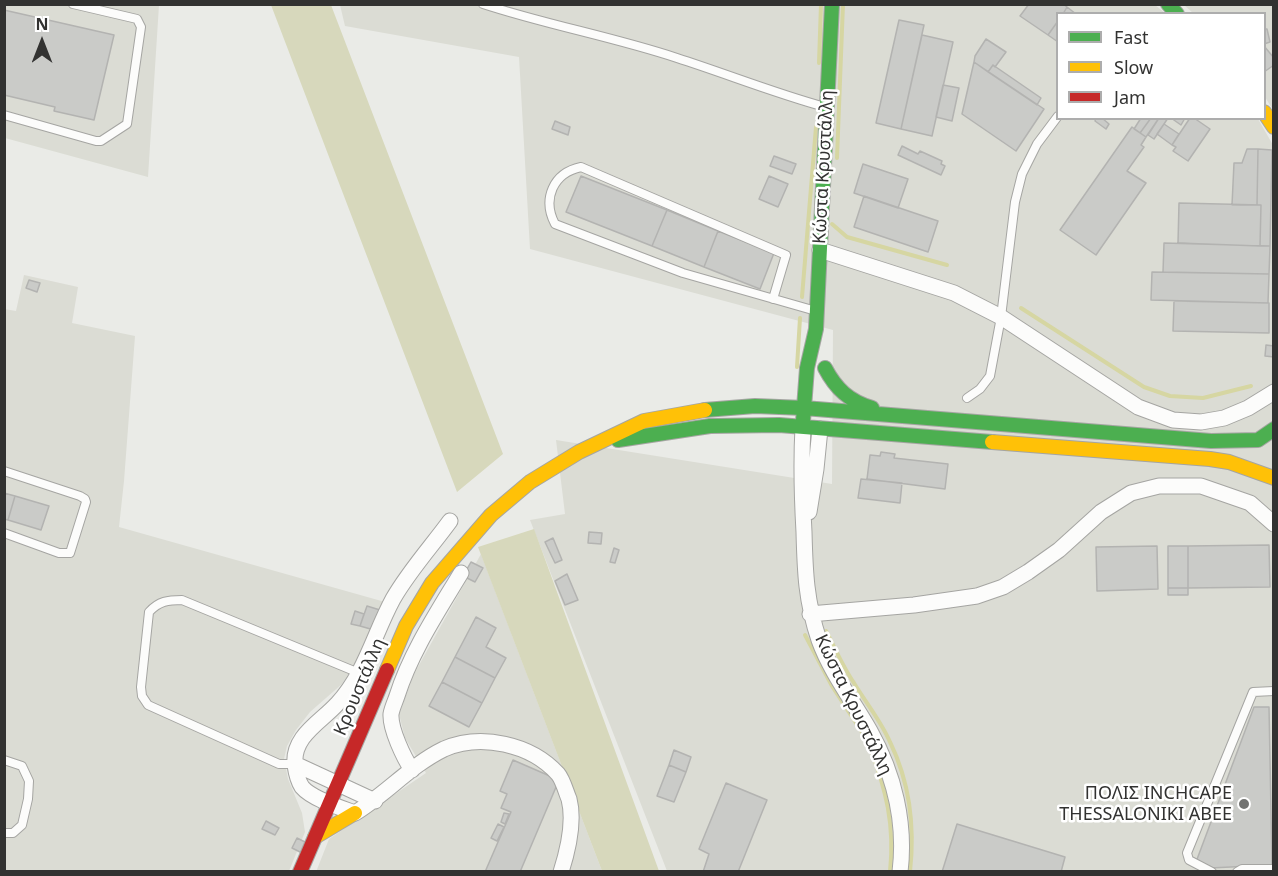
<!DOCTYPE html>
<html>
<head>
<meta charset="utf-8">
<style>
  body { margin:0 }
  #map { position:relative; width:1278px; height:876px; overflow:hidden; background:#eaebe7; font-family:"Noto Sans",sans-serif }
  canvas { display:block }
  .frame { position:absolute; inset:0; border:6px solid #323231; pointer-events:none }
  .legend { position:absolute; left:1056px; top:12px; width:210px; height:108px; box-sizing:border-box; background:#fff; border:2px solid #adadad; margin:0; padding:8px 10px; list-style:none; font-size:18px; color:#323231 }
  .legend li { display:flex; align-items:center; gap:12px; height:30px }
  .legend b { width:30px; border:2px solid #adadad }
  .north { position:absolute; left:12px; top:12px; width:60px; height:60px; -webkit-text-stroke:4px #fff; paint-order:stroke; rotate:0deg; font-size:16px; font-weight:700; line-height:24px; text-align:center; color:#323231 }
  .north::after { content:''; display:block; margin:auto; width:21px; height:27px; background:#323231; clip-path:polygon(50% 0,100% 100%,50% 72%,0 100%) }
</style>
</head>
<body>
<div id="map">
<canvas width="1278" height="876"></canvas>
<div class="frame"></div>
<ul class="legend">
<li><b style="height:8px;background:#4caf50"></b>Fast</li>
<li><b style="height:8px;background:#ffc107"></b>Slow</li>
<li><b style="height:8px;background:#c62828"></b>Jam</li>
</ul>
<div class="north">N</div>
</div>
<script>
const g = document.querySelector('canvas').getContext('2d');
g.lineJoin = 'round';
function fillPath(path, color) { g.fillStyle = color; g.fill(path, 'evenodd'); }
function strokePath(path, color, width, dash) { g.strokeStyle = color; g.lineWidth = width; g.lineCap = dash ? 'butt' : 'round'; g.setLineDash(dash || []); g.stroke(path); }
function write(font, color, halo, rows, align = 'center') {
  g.font = font + ' "Noto Sans",sans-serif'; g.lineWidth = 5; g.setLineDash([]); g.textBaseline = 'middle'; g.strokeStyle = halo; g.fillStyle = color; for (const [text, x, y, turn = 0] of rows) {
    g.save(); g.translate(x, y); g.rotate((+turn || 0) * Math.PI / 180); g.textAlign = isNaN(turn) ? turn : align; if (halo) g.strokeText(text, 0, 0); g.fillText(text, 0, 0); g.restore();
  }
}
fillPath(new Path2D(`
  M4,5H159L148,177L5,138Z
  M340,5H1155L1165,13L1058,14V118L1258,119L1273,145V871H667L530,520L565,514L556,440L832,484L833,330L530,249L519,57L345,26Z
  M1184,5H1273V110L1265,97L1264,14L1193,13Z
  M24,275L78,287L72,323L135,336L124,481L119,527L385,602L355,664L342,684L310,712L296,730L287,746L284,759L288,779L302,813L305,832L289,871H5L4,309L16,311Z
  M481,554L602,871L316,872L329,839L426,773L405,738L399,714L414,674Z`), '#dbdcd4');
fillPath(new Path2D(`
  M271,5H331L503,454L457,492Z
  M534,529L659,871H602L478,547Z`), '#d7d8bc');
strokePath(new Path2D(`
  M819,63L821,4
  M837,158L843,4
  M832,224L847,237L947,265
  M802,297L816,127
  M1021,308L1144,387L1170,396L1203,398L1251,386
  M797,367L800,318
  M826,631C835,648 843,667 854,683C866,703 881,721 890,742C910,783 915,827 910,872
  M805,635L832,686L867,740
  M870,747C886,790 895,825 890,872`), '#d6d6a2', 4);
const building = new Path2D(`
  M1029,4H1063L1067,7L1063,14H1058V21L1048,35L1020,16Z
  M1067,7L1076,14H1063Z
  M4,10L114,35L94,120L54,111L55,107L4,95Z
  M899,20L924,25L901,129L876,123Z
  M1058,21V42L1048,35Z
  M1264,29H1267L1270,42L1264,44Z
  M922,35L953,42L932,136L901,129Z
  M986,39L1006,52L995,67L993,65L988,72L974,62L975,56Z
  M1264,46L1274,58V65L1264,72Z
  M974,62L1044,109L1016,151L962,114Z
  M993,65L1041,98L1037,105L988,72Z
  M943,85L959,88L952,121L936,117Z
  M1096,118H1102L1109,124L1106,129L1095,121Z
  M1141,118H1151L1140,133L1134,129Z
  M1151,118H1159L1146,137L1140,133Z
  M1159,118H1168L1154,139L1148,135Z
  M1171,118H1185L1181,125Z
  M1190,118H1194L1210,129L1188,161L1173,151L1176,147L1172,145Z
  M555,121L570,127L568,135L552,129Z
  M1164,124L1179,134L1172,145L1157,134Z
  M1132,127L1146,137L1141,145L1144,147L1127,171L1146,183L1096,255L1060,230Z
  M902,146L918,154L920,151L942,161L941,164L945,166L941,175L898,155Z
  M1247,149H1258L1257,205H1232L1234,163H1242Z
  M1258,149L1272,150L1270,246H1260L1261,205H1257Z
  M774,156L796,164L792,174L770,166Z
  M863,164L908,179L898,208L854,193Z
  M581,176L667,210L652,246L566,212Z
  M769,176L788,184L778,207L759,199Z
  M864,196L938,221L928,252L854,227Z
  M1179,203L1261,205L1260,246L1178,243Z
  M667,210L718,231L704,267L652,246Z
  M718,231L774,253L760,289L704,267Z
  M1164,243L1270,246L1269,274L1163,272Z
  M1152,272L1269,274L1268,303L1151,300Z
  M29,280L40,283L37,292L26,288Z
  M1174,301L1269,303V333L1173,331Z
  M1266,345L1274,346V357L1265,356Z
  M881,452L895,454L894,458L948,464L945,489L867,479L870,455L880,456Z
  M861,479L902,483L900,503L858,498Z
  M4,493L15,496L8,520L4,519Z
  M15,496L49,506L41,530L8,520Z
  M589,532L602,533L601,544L588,543Z
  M553,538L562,560L555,563L545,542Z
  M1269,545L1270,587L1188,588V546Z
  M1157,546L1158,589L1097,591L1096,547Z
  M1168,546H1188V588H1168Z
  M614,548L619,550L615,563L610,562Z
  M471,562L483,568L475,582L463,576Z
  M567,574L578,600L565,605L555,581Z
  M1168,588H1188V595H1168Z
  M367,606L380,610L374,630L360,626Z
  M355,611L364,614L360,626L351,624Z
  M476,617L496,628L486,647L506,658L495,678L455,657Z
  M455,657L495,678L482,703L442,682Z
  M442,682L482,703L469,727L429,706Z
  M1254,707H1269L1272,865L1210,868L1196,862Z
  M674,750L691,757L686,772L669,765Z
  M513,760L559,780L520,872H485L511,812L501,808L507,794L500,791Z
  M669,765L686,772L674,802L657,796Z
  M726,783L767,800L738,872H703L709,854L699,849Z
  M504,813L509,814L505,824L501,822Z
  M266,821L279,828L275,835L262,829Z
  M498,824L504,827L497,841L491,838Z
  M957,824L1065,857L1061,872H942Z
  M297,838L307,843L302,853L292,848Z`);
fillPath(building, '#cacbc8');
strokePath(building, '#b3b3b1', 1.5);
const lane = new Path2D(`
  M483,4C547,25 614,37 677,58C727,74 774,93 825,107
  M4,115L96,141H101L127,124L141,27L137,19L73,4
  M773,299L786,255L581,167C553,173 542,199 555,224L683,273L816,311
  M967,398L980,389L990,376L1001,317L1015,202L1022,174L1037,144L1058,116
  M4,471L80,496L85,499L86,502L70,553H59L4,533
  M4,760L22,766L29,781L28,799L22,825L13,833H4
  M295,764H279L148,705L142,696L141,687L149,612C159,601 168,600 182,600L359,673
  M1212,872L1189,860L1187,853L1253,692L1274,691
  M1237,872L1242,869H1274`);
const street = new Path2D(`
  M820,250L954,293L1001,317L1138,407L1173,420L1201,422L1224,418L1248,408L1274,392
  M803,427C801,463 802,497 804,532C805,572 806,601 819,640C831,673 853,701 870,731C894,774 906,823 900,872
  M809,512L816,469L820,429
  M450,521C431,547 409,571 393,599C374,634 365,674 337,704C321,722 292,736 295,765C296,772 298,781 302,787C312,799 341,808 355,813C386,794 411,765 444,749C481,733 531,744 558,774C563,780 566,792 569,799C575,822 568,850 561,872
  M810,614L914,605L977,596L1003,587L1028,572L1059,550L1101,512L1131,493L1159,486H1201L1250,503L1274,524
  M295,764L375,801
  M412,770C404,758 390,729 391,714C392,708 395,702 397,696C411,652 437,613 461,573`);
const fast = new Path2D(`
  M1168,4L1177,14
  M825,368C836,389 849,401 872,408
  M705,410L755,406L804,408L1211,441L1258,440L1274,429
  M803,421L807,368L816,329L832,4
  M618,440L710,426L779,425L992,442`);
const slow = new Path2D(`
  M1264,112L1274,127
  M992,442L1210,459L1229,462L1274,478
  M387,670L406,626L432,583L491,515L530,482L579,452L644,421L705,410
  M315,837L355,813`);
const jam = new Path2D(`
  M300,872L387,670`);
strokePath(lane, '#a5a5a2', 10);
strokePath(street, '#a5a5a2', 17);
strokePath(fast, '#a5a5a2', 16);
strokePath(slow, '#a5a5a2', 16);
strokePath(jam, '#a5a5a2', 16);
strokePath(lane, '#fcfcfb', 8);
strokePath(street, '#fcfcfb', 15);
strokePath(fast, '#4caf50', 14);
strokePath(slow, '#ffc107', 14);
strokePath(jam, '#c62828', 14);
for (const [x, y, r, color] of [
  [1244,804,6,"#727371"]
]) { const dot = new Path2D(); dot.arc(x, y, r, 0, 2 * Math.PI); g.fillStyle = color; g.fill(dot); strokePath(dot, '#fff', 2); }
write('18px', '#323231', '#fff', [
  ["Κώστα Κρυστάλλη",824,167,-87],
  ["Κρουστάλλη",360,687,-67],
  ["Κώστα Κρυστάλλη",853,705,64]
]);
write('18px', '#323231', '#fff', [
  ["ΠΟΛΙΣ INCHCAPE",1232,794],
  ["THESSALONIKI ΑΒΕΕ",1232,815]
], 'right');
</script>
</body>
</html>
